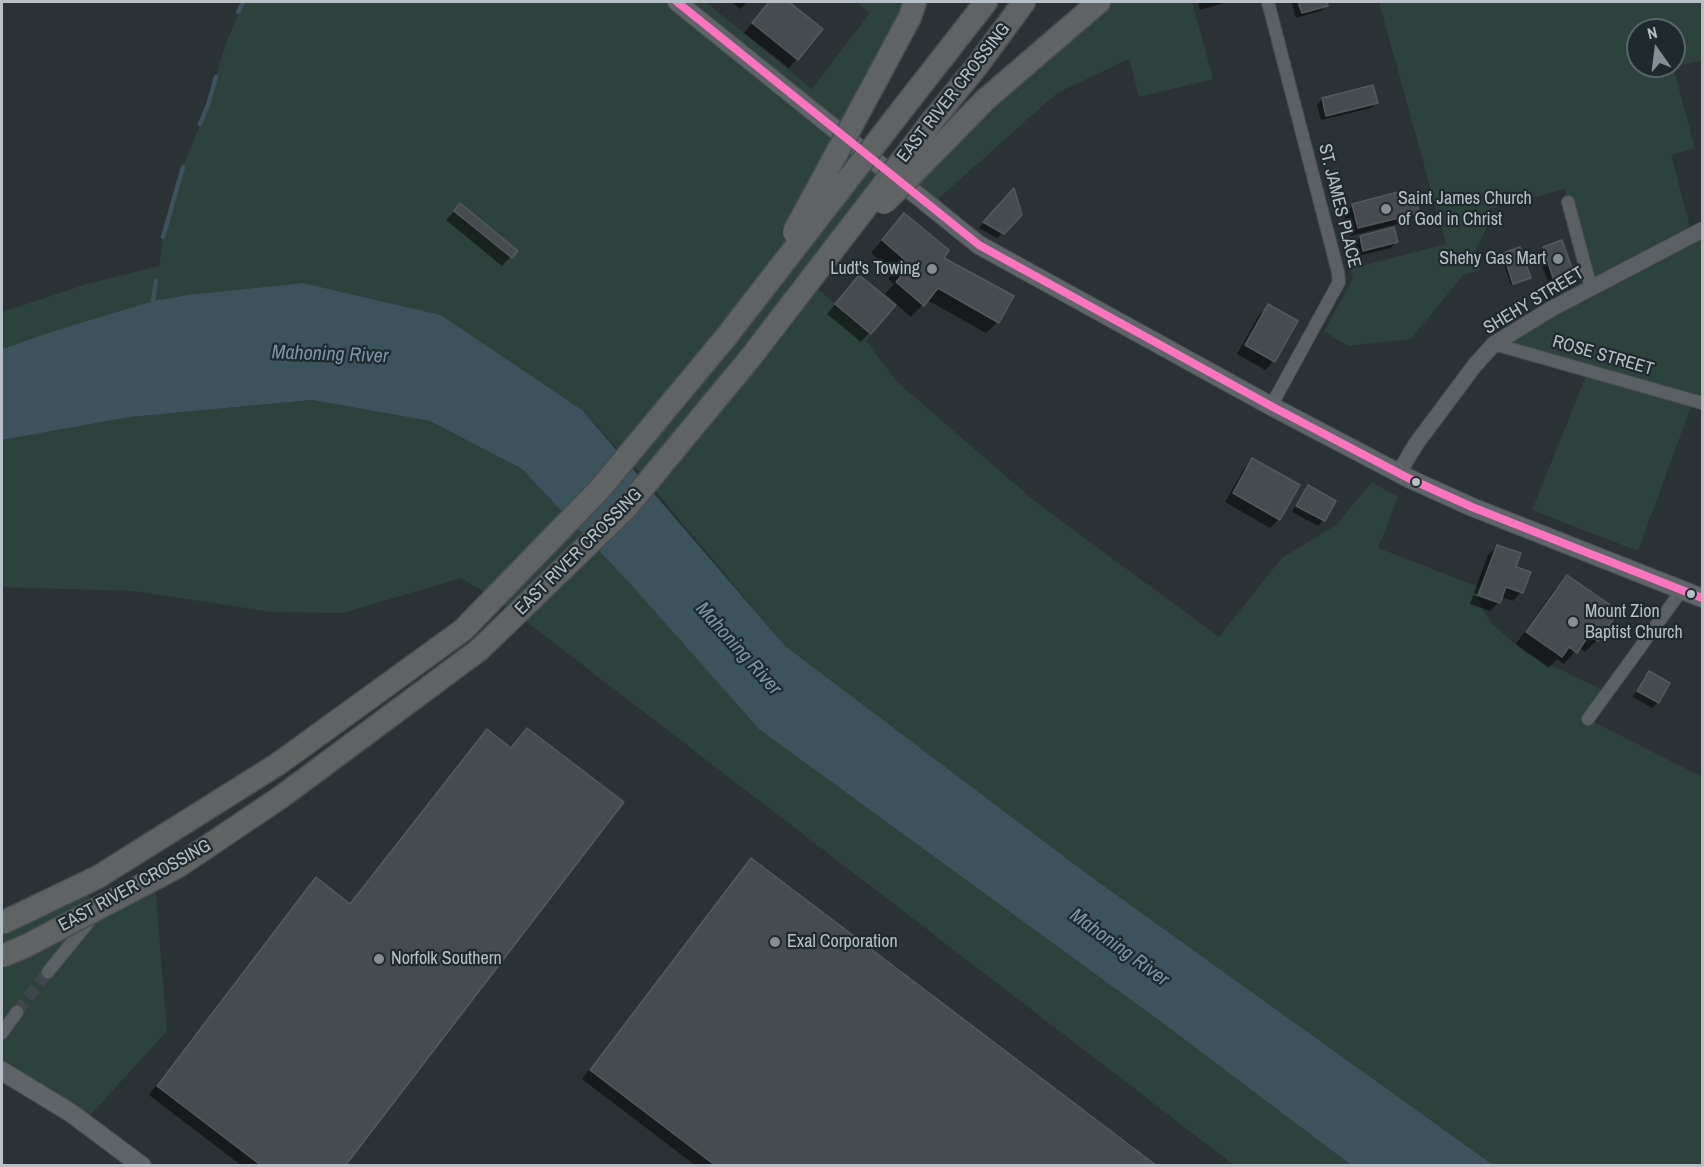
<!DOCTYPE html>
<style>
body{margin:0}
#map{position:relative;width:1704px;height:1167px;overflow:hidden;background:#2a3236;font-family:"Archivo Narrow",sans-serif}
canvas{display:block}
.frame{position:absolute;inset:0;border:3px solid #b6c0c6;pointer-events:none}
.north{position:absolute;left:1626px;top:18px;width:60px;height:60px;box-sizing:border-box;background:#1f2a2f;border:2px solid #5b666b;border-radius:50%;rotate:346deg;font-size:16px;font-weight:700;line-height:24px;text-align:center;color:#b6c0c6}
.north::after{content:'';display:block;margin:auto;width:21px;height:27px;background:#858e94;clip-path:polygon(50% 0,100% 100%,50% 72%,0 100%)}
</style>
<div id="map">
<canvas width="1704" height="1167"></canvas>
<div class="frame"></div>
<div class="north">N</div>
</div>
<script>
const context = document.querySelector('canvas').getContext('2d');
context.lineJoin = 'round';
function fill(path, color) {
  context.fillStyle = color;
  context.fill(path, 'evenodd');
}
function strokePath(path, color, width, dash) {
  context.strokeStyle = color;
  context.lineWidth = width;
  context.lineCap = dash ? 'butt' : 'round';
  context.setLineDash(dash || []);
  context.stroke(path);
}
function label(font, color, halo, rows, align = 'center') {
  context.font = font + ' "Archivo Narrow",sans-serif';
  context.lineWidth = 4.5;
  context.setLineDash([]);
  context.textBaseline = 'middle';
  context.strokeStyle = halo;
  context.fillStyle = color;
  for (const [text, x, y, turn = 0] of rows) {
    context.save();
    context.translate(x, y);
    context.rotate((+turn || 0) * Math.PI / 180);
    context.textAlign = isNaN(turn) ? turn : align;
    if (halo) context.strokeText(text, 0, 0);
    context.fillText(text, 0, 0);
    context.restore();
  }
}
fill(new Path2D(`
 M243,2h465l-1,1 105,86 58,-76 -14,-11h59l-70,135 46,37 208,-172h93l21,77 -74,18 -10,-38 -72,34 -127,113 -25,-24 -96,100 62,52 -5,7 31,41 140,121 182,134 63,-79 54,-33 36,-43 26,15 -20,51 103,40 -3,8 5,15 10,14 34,29 80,38 -19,27 114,58v388h-209l-403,-289 -305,-230 -137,-164 -66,-72 -141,-95 -138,-32 -115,12 -35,6 -96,29 -55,19v-37l85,-28 72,-18 5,-34 19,-65 25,-62 17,-59z
 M1379,2h323v58l-29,7 22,81 -24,7 21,80 10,-5v173l-9,-2 -55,150 -106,-41 56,-139 -94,-27 97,-56 -26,-99 -78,21 3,11 -15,30 5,19 -17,5 -52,64 -63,7 -24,-15 29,-52 -3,-10 96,-25zM1638,30h36v36h-36z
 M312,400l118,21 92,48 114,121 520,428 195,147h-117l-736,-565 -37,-22 -118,35 -71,-1 -138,-21 -132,-4v-147l128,-23z
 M154,871l13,160 -83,91 -82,-51v-148l78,-37 21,23z`), '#2e423d');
fill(new Path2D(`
 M303,283l138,32 141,95 203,236 305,230 403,289h-142l-195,-147 -397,-289 -123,-139 -114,-121 -92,-48 -118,-21 -182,17 -128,23v-91l55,-19 96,-29 34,-6z`), '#3c525d');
fill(new Path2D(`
 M732,2h15l-7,7z
 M769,2h17l35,27 -32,39 -45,-35z
 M1198,2h30l-28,8z
 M1294,2h31l1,4 -5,5 -25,7 -4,-15z
 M1322,99l54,4 -5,5 -50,12 -4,-15z
 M1014,191l6,24 -23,23 -18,-10z
 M460,205l56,46 -14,15 -56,-46z
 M1353,206l51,1 14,5 -9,9 -59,15 -6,-22z
 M904,215l94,107 -12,11 -59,-33 -16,17 -26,-23 9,-10 -6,-5 5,-7 -22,-19z
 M1360,237l36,5 -5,6 -33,8 -3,-13z
 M1561,242l10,29 -5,5 -18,6 -10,-28 5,-6z
 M1519,249l10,28 -18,8 -10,-28 3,-2z
 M851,286l43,20 -33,36 -34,-28z
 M1268,306l6,55 -9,9 -28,-16 22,-39z
 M1252,460l27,59 -9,9 -45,-26 19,-33z
 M1308,487l26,14 -11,19 -5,6 -26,-14 11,-19z
 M1497,546l17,21 7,25 -8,9 -12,-4 -2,5 -9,9 -20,-7 3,-9 23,8v-3l-22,-7 14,-38z
 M1567,577l30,63 -12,12 -6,-5 -15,17 -7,-5 -8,9 -33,-24 39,-55z
 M1649,673l9,29 -6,6 -19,-11 10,-19z
 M527,730l-184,436h-101l-93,-71 159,-207 41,17 129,-165 9,-9 23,18z
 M743,869l412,297h-459l-114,-87z`), '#0007');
strokePath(new Path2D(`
 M238,12l5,-10
 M200,124l8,-19 8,-28
 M163,237l20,-70
 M153,301l3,-20`), '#3c525d', 4.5);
const building = new Path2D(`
 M769,2h20l34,27 -25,31 -46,-37z
 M1298,2h29l1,4 -26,7z
 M1373,85l5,18 -52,13 -4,-18z
 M1014,188l8,27 -18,19 -21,-12z
 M1402,191l3,14 12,-3 2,11 -61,15 -6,-24z
 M460,203l58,48 -6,7 -58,-47z
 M904,213l45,37 -5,8 70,38 -15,27 -61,-35 -14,18 -28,-24 9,-11 -6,-5 5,-7 -22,-19z
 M1394,227l4,15 -35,9 -3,-15z
 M1562,240l11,31 -20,7 -10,-31z
 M1520,247l11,31 -18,6 -10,-31z
 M859,275l37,30 -25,29 -36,-30z
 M1268,304l30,17 -23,41 -30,-17z
 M1252,458l48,27 -20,35 -47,-27z
 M1308,485l28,16 -11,20 -29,-15z
 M1497,545l24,8 -5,14 15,5 -8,21 -17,-6 -6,16 -22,-8z
 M1567,575l52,36 -21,30 -9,-6 -12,18 -8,-6 -7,10 -36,-25z
 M1649,671l21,12 -11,20 -22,-12z
 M527,728l97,74 -279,364h-83l-105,-80 159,-209 34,27 137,-175 24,19z
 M751,858l406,308h-441l-126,-96z`);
fill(building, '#454b4f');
strokePath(building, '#535a5d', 1.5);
strokePath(new Path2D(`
 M17,1012l31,-40`), '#3f474c', 12, [12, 6]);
const minor = new Path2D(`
 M1268,2l70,270 1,10 -68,124
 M1568,202l23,86
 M1494,344l208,59
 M1588,719l94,-129
 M48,972l43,-53
 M2,1033l15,-21`);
const tertiary = new Path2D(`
 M1398,474l18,-30 59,-79 19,-21 57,-35 151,-79`);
const secondary = new Path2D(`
 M677,2l302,243 292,161 139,73 62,28 230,91
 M2,1071l69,42 71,53`);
const motorway = new Path2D(`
 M873,86l37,-69 5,-15
 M904,107l82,-105
 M929,125l48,-59 47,-64
 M944,142l41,-42 114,-98`);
strokePath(minor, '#484e51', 14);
strokePath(tertiary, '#484e51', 17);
strokePath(secondary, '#484e51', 20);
strokePath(motorway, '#474e51', 25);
strokePath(minor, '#5a6064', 12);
strokePath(tertiary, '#5a6064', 15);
strokePath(secondary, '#5f6468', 18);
strokePath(motorway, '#5f6364', 22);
const motorwayBridge = new Path2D(`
 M884,203l60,-61
 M794,232l79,-146
 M2,923l96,-46 180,-113 185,-134 136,-140 127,-153 178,-230
 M2,956l24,-10 151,-79 104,-70 198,-147 148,-143 124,-150 178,-232`);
strokePath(motorwayBridge, '#474e51', 25, []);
strokePath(motorwayBridge, '#5f6364', 22);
strokePath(new Path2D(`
 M677,2l302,243 292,161 139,73 62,28 230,91`), '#fc73be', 8);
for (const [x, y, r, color] of [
 [1386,209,6,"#858e94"],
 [1558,259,6,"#858e94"],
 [932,269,6,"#858e94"],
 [1416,482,5,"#b6c0c6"],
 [1691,594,5,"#b6c0c6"],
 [1573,622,6,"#858e94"],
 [775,942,6,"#858e94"],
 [379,959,6,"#858e94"]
]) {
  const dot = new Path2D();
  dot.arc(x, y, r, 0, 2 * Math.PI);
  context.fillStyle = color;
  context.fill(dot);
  strokePath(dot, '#1f2a2f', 2);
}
label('18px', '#b6c0c6', '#1f2a2f', [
 ["EAST RIVER CROSSING",954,93,-52],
 ["ST. JAMES PLACE",1339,206,76],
 ["SHEHY STREET",1534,301,-31],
 ["ROSE STREET",1603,356,16],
 ["EAST RIVER CROSSING",579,552,-45],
 ["EAST RIVER CROSSING",135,886,-29]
]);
label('18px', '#b6c0c6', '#1f2a2f', [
 ["Saint James Church",1398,199],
 ["of God in Christ",1398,220],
 ["Shehy Gas Mart",1546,259,"right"],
 ["Ludt's Towing",920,269,"right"],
 ["Mount Zion",1585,612],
 ["Baptist Church",1585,633],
 ["Exal Corporation",787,942],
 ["Norfolk Southern",391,959]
], 'left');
label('italic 20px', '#7a96a5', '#1f2a2f', [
 ["Mahoning River",330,355,2],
 ["Mahoning River",738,649,48],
 ["Mahoning River",1119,948,36]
]);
</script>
